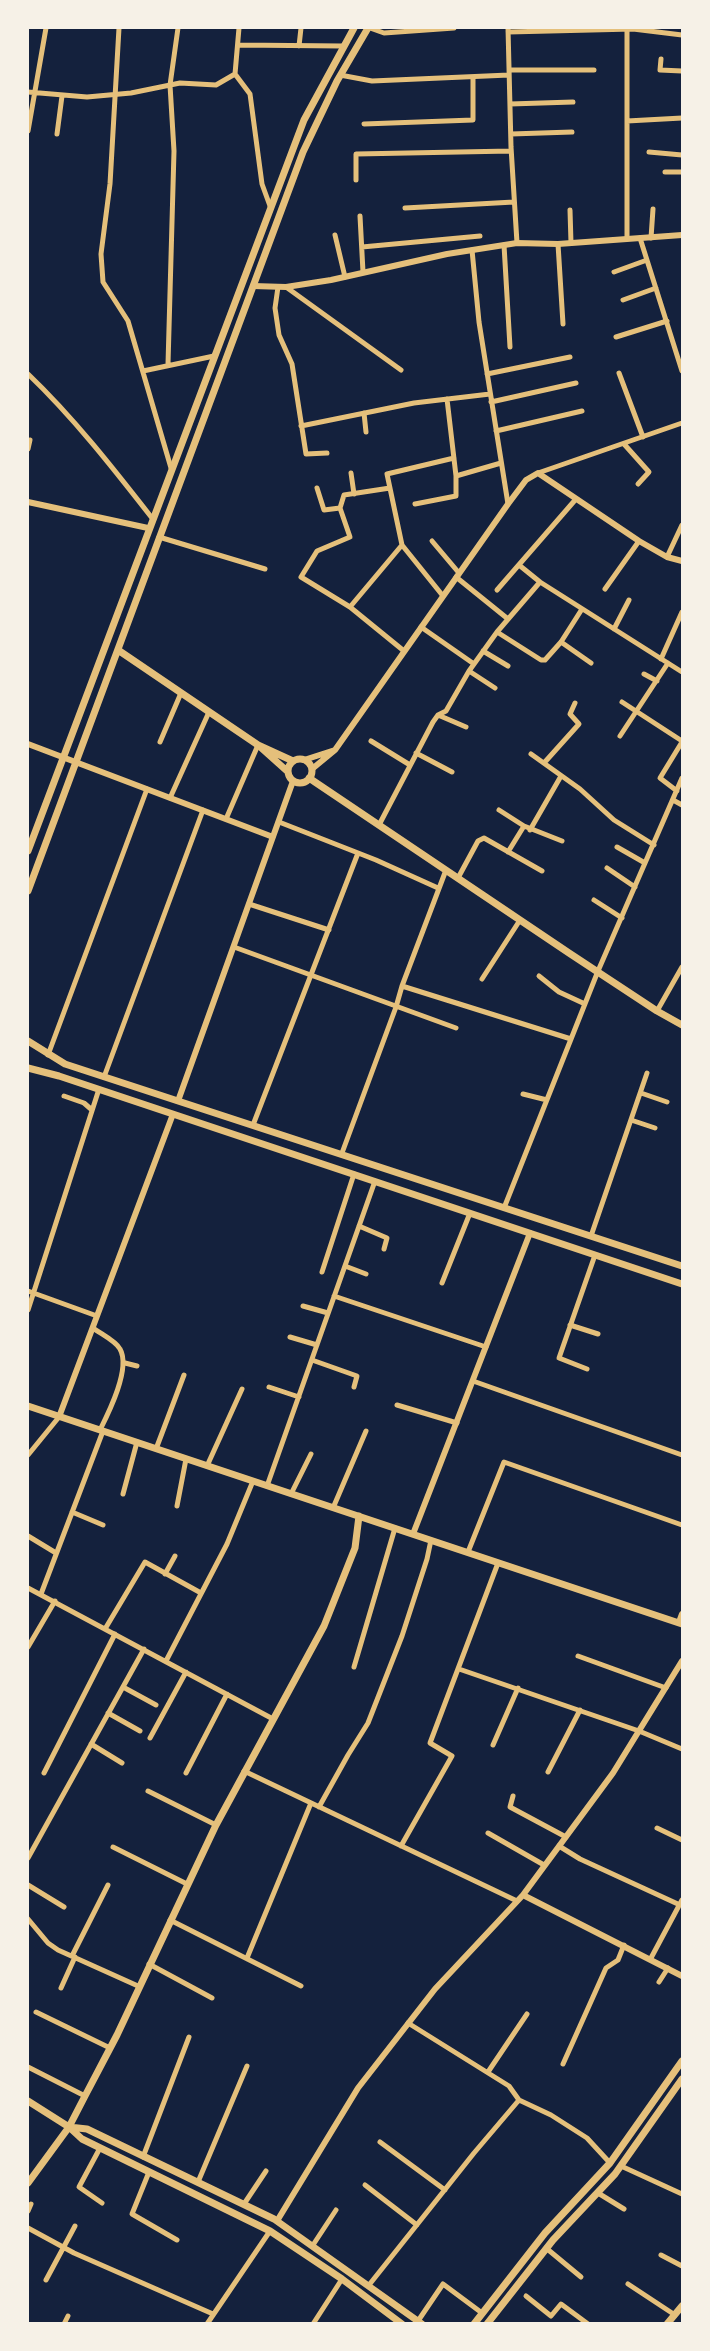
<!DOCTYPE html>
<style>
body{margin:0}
#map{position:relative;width:710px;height:2351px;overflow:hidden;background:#14213d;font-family:"Playfair Display",serif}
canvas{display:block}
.frame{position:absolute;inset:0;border:29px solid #f6f1e7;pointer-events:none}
</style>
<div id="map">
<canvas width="710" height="2351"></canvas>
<div class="frame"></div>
</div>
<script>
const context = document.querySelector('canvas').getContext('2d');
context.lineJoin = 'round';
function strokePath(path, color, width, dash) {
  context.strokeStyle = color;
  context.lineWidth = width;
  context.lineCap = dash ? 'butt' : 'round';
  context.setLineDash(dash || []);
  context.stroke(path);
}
strokePath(new Path2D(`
 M119,28l-9,156 -9,70 2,28 25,39 43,147
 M370,28l14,5 70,-5
 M508,28l3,119 6,96
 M627,28v211
 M508,32l125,-3 49,6
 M238,45l104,1
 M299,46l2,-18
 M661,59l-1,11 22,1
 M509,70h85
 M235,74l15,20 12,90 8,22
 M235,74l4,-46
 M340,75l32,6 137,-6
 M28,92l59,5 44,-4 49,-10 36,2 19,-11
 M510,104l63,-2
 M627,121l55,-3
 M364,124l109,-4v-43
 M28,131l18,-103
 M57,134l5,-38
 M511,134l61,-2
 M649,152l33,3
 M665,172h17
 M356,180v-26l155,-3
 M405,208l109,-6
 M570,210l1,33
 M360,216l3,56
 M335,235l10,42
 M640,238l42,133
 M651,238l2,-29
 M558,244l5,80
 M504,245l6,102
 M362,247l118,-11
 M472,250l7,72 29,182
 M614,272l33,-12
 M278,287l-3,21 4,27 13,29 14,90 21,-1
 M286,287l115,83
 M623,300l33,-12
 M616,337l51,-16
 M168,364l6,-213 -4,-66 8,-57
 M143,371l71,-15
 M619,373l24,64
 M28,374c45,43 85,94 124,144
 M487,374l83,-17
 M447,399l9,77 45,-13
 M491,402l85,-19
 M364,413l2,19
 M301,426l113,-23 76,-9
 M496,431l86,-20
 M624,444l25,28 -11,12
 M28,449l2,-9
 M351,473l3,21
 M538,473l144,-50
 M317,488l7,22 16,-2
 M390,488l-46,7 -4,13 10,29 -33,14 -16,26 49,30 54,44
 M415,504l41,-8v-20
 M159,537l106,32
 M432,541l27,32
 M667,557l15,-32
 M519,565l21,17 142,90
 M456,577l52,42
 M605,589l34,-48
 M497,590l79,-91
 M443,596l-41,-51 -15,-71 67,-16
 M350,607l52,-62
 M421,627l53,37
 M614,629l15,-29
 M497,632l44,28h4l16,-18 21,-33
 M561,642l30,21
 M483,651l25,15
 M661,659l21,-47
 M469,671l26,17
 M644,674l13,7
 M622,702l60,39
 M438,715l28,12
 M620,736l48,-73
 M371,741l39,24
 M160,742l21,-49
 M416,753l36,19
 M531,754l49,35 34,31 40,25
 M544,763l35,-39 -9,-10 5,-11
 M677,791l-17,-13 22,-36
 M170,798l39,-86
 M673,800l9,5
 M499,810l25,16
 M226,819l32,-74
 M279,822l97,38 62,28
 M379,825l54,-103 5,-7 8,-4 23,-40 28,-39 43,-50
 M530,830l31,-54
 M617,847l28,16
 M508,852l16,-26 38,15
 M607,868l28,19
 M446,870l-44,116 169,53
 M458,878l20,-37 6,-3 58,33
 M594,900l28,18
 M249,904l80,26
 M234,947l222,81
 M539,976l20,16 26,12
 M482,979l38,-59
 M657,1011l25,-44
 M48,1055l99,-266
 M104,1077l99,-267
 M641,1093l26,9
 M523,1094l24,6
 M64,1096l20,7 8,7
 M631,1120l24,8
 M253,1125l105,-272
 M342,1153l54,-146 6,-21
 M504,1208l94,-237 84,-193
 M359,1226l28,12 -3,11
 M591,1236l56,-163
 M345,1266l21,8
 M322,1272l32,-98
 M442,1283l28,-70
 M28,1291l69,25
 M334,1296l152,51
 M303,1306l25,7
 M28,1310l71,-221
 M570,1325l28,9
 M93,1328c8,6 23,13 27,21 11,19 -11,63 -20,81
 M290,1337l27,8
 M312,1360l45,16 -3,11
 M125,1363l12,3
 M587,1369l-28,-11 36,-103
 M473,1381l209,74
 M269,1387l30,10
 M397,1405l60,18
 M156,1449l28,-74
 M28,1455l31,-38
 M207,1466l35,-77
 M267,1486l108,-305
 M123,1494l14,-52
 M291,1494l20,-40
 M177,1506l9,-47
 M333,1508l33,-77
 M72,1512l31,13
 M28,1536l28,17
 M468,1552l36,-90 178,63
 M165,1574l10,-18
 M28,1588l245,131
 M41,1594l62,-163
 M105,1629l40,-67 56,31
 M28,1647l27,-46
 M578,1656l88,32
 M166,1661l61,-117 26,-63
 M354,1667l41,-139
 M459,1669l180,62 43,18
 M123,1687l33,18
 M108,1713l32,18
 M150,1738l36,-66
 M91,1744l31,19
 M493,1745l25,-57
 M244,1771l273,130
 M548,1772l32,-62
 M44,1773l71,-139
 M186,1773l41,-79
 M148,1791l68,34
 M513,1796l-3,11 56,30
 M319,1807l29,-52 20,-32 34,-87 25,-77 4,-19
 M657,1828l25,12
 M488,1833l56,32
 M401,1846l51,-90 -22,-13 68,-180
 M559,1846l21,13 100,46
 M113,1847l74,37
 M28,1858l116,-209
 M28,1885l36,22
 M28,1919l20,24 10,7 80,36
 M170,1920l131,66
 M72,1956l36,-71
 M247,1958l64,-155
 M651,1958l31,-58
 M149,1964l63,34
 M659,1982l9,-14
 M61,1988l14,-31
 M36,2012l74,36
 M408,2023l101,63 10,14 32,15 36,23 23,25
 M563,2064l43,-96 12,-8 6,-15
 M28,2067l57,29
 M488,2072l39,-58
 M380,2142l65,48
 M100,2148l-21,39 23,16
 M143,2157l46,-120
 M621,2166l61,28
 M149,2172l-17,42 45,26
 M198,2182l49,-116
 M365,2185l52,40
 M598,2193l26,16
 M244,2204l22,-33
 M28,2211l3,-7
 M28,2228l46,25 139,61
 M313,2245l23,-35
 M546,2248l35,29
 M661,2255l21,11
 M46,2280l29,-54
 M628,2284l47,31
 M369,2285l105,-132 45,-53
 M526,2296l25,20 10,-12 27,20
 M418,2321l25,-37 39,29
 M64,2324l4,-8
 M207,2324l63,-93
 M313,2324l29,-45`), '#e5c07b', 5);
strokePath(new Path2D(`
 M253,286l33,1 45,-7 116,-26 70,-11 41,1 124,-9
 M28,502l120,26
 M28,744l245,93
 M335,750l173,-246 18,-24 12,-7 101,68 28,16 15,4
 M304,760l31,-10 -23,19
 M178,1101l115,-320
 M59,1417l114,-303
 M413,1534l117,-301
 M679,1622l3,-8
 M523,1895l159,81
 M277,2221l81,-133 77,-99 88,-94 90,-122 69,-112`), '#e5c07b', 6);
strokePath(new Path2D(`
 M118,650l140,95
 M288 771a12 12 0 1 1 24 0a12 12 0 1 1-24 0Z
 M287,771l-29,-26 35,16
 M309,778l260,175 88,58 25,14
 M28,851l276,-731 50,-92
 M28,891l275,-739 34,-71 31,-53
 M28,1041l37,23 617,202
 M28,1068l31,8 623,208
 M28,1406l654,218
 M28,2101l41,26 13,12 188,92 72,48 60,45
 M69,2127l18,2 187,90 148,105
 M28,2183l41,-56 16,-31 32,-61 99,-210 108,-199 31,-78 4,-32
 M474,2324l71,-91 65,-70 72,-102
 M487,2324l66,-84 62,-66 67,-95
 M667,2324l15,-18`), '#e5c07b', 7);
</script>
